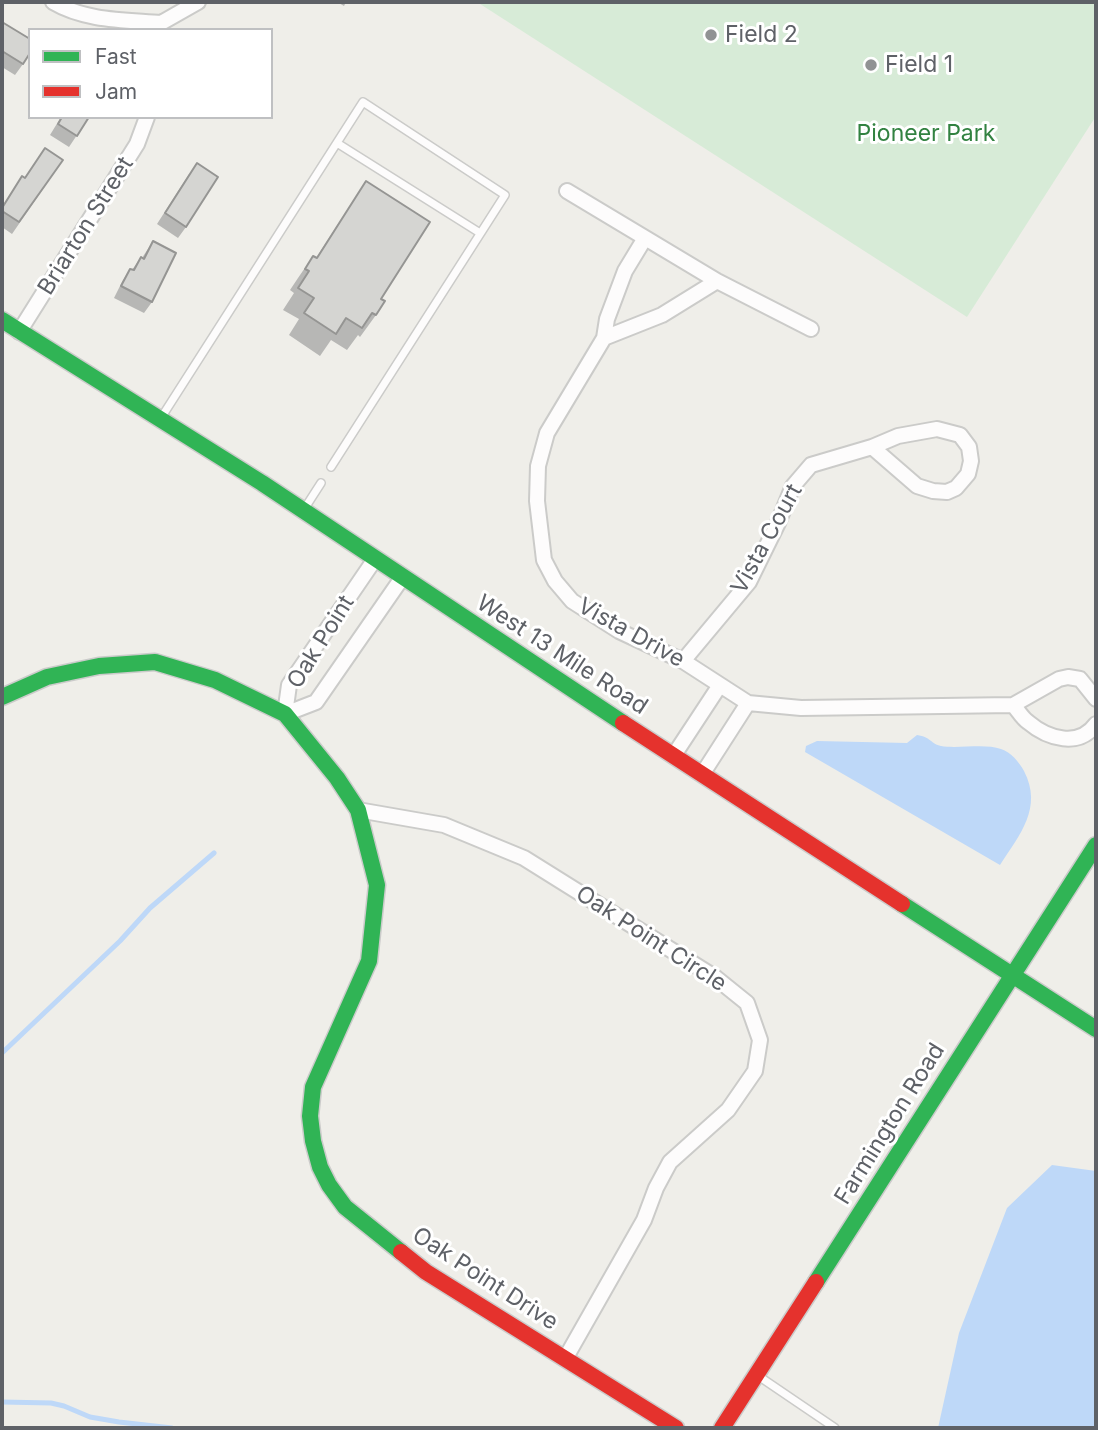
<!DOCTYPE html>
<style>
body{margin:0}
#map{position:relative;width:1098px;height:1430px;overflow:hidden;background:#efeee9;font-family:Inter,sans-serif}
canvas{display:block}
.frame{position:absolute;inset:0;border:4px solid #5e6167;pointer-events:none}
.legend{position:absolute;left:28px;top:28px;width:245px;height:91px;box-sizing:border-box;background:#fff;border:2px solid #bfc0c2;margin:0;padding:9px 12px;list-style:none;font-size:21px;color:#5e6167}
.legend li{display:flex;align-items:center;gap:14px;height:35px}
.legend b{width:35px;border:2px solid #bfc0c2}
</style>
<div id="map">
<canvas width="1098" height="1430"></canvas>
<div class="frame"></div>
<ul class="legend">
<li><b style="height:9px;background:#30b455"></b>Fast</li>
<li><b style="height:9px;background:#e5322d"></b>Jam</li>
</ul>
</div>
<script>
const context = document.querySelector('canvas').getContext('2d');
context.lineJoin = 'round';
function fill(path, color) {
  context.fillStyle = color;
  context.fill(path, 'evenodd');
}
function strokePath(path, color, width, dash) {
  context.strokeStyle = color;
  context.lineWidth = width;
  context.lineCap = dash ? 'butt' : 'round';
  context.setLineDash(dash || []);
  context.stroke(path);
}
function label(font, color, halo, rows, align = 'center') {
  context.font = font + ' Inter,sans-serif';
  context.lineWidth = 6;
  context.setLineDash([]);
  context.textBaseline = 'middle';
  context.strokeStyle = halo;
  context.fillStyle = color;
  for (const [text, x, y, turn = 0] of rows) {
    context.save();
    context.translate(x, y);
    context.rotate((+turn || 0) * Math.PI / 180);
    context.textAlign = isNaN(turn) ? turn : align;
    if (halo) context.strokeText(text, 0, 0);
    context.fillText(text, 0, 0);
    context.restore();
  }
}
fill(new Path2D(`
 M477,2h619v114l-129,201z`), '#d7ebd7');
fill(new Path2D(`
 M917,735c14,2 14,9 24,11 17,3 44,-3 60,3 10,3 18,13 23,22 19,37 -4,63 -24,94l-195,-113 1,-6 11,-5 90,2z
 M1052,1165l44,6v257h-158l21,-95 48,-125z`), '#bed8f8');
strokePath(new Path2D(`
 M2,1053l118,-112 30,-33 64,-55
 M2,1402l49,1 13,3 26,11 29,5 53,6`), '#bed8f8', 5);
const lane = new Path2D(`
 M337,143l143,90
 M161,418l202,-316 142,93 -174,272
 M303,511l18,-28
 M757,1375l78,53`);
const street = new Path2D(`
 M53,2c32,19 72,18 108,21
 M161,23l37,-21
 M567,191l150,90 94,48
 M645,238l-20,33 -18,48 -3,19 -57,95 -9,33 -1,35 7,59 11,21 17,20 47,30 64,30 65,42 53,5 212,-3 46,-26 9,-2 12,2 16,20
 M19,332l118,-188 10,-27
 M604,338l58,-23 55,-34
 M375,559l-86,126 -4,29 31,-12 86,-124
 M683,661l66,-79 29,-59 15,-37 18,-21 61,-18 26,-11 39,-7 23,6 9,12 2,14 -3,13 -12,14 -9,4 -14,-1 -16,-5 -45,-39
 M1013,705c5,5 9,13 15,17 20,17 51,26 68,2
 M674,755l46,-70
 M703,773l45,-70
 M358,810l86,15 80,33 192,120 31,25 13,37 -5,31 -27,39 -58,52 -14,26 -12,32 -79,139`);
const fast = new Path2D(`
 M2,320l260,163 361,240
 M2,697l45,-20 52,-11 56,-4 60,18 70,34 52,64 21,32 19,75 -8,76 -56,126 -3,29 3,25 7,26 9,18 16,22 56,45
 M902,904l194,125
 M816,1282l280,-437`);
const jam = new Path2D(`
 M623,723l279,181
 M401,1252l25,20 250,156
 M722,1428l94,-146`);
strokePath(lane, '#cbcbc9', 10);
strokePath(street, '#cbcbc9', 18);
strokePath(fast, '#cbcbca', 19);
strokePath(jam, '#cbcbca', 19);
strokePath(lane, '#fdfcfc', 7);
strokePath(street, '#fdfcfc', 14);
strokePath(fast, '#30b455', 16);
strokePath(jam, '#e5322d', 16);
fill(new Path2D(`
 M337,2h9l-2,4z
 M2,22l21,42 -8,11 -13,-8z
 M61,117h28l-20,30 -19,-12z
 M45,148l18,12 -51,74 -10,-7v-20l20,-31 3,2z
 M189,174l-3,53 -8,11 -21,-14z
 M366,181l15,118 -5,16 -16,22 -2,-2 -11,15 -16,-10 -11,16 -31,-21 10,-16 -16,-9 11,-17 -4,-3 8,-12 15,-22 3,2z
 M153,241l-1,61 -8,11 -30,-15 9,-18 7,-11 2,1 9,-13 1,1z`), '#b7b7b5');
const building = new Path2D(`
 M2,22l28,17v14l-7,11 -21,-13z
 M62,117h27l-12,19 -19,-12z
 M45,148l18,12 -44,62 -17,-11v-3l20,-32 3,2z
 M197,163l21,14 -32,50 -21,-14z
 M366,181l64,41 -49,77 4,2 -9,14 -4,-2 -10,15 -16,-10 -10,16 -32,-21 10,-15 -16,-10 11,-17 -4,-2 8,-13 4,2z
 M153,241l23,12 -24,49 -31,-16 9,-17 4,1 7,-13 3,2z`);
fill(building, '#d5d5d2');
strokePath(building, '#959593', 2);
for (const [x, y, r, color] of [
 [711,35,7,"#919294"],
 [871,65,7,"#919294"]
]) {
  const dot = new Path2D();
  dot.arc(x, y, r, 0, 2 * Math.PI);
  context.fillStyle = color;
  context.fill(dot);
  strokePath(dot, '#fff', 2.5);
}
label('23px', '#5e6167', '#fff', [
 ["Field 2",725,35],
 ["Field 1",885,65]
], 'left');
label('23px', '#328241', '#fff', [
 ["Pioneer Park",926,134]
]);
label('23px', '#5e6167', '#fff', [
 ["Briarton Street",86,226,-58],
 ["Vista Court",767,539,-61],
 ["Vista Drive",631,633,29],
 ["Oak Point",321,642,-58],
 ["West 13 Mile Road",562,655,33],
 ["Oak Point Circle",651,939,33],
 ["Farmington Road",890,1124,-58],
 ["Oak Point Drive",485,1279,33]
]);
</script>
